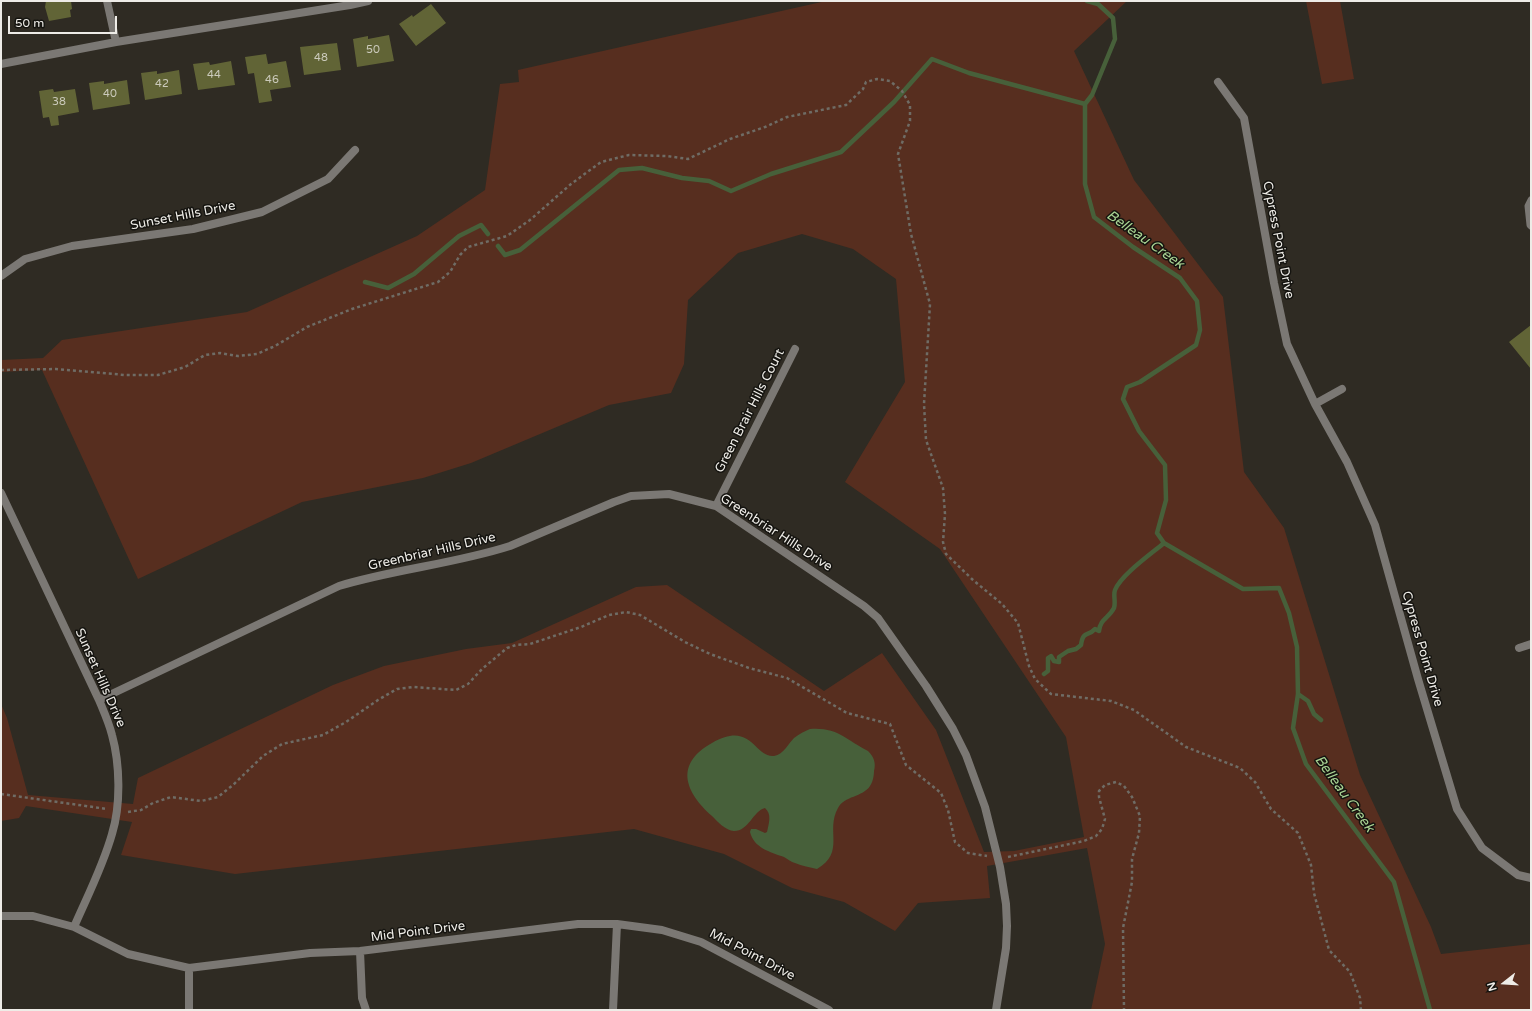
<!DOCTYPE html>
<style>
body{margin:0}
#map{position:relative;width:1532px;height:1011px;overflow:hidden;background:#2f2b23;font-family:"Varela Round",sans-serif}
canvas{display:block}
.frame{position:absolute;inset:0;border:2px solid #eeece7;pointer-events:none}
.north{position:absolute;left:1484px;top:963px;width:40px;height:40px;-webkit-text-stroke:3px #151410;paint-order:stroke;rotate:253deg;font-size:11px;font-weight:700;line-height:16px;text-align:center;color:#eeece7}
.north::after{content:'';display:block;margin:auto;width:14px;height:18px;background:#eeece7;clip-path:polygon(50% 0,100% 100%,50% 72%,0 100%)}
.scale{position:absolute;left:8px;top:16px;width:109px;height:18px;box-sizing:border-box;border:2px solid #eeece7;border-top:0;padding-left:5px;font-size:12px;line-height:14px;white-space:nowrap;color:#eeece7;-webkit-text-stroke:3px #151410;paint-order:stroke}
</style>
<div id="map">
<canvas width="1532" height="1011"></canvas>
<div class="frame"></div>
<div class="north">N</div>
<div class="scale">50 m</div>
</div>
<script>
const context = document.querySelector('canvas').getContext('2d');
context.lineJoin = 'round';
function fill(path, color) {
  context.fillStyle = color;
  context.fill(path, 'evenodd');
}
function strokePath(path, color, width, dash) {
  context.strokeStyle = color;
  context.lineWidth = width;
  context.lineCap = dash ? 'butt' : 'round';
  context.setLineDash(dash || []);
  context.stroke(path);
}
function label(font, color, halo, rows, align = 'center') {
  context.font = font + ' "Varela Round",sans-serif';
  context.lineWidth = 3;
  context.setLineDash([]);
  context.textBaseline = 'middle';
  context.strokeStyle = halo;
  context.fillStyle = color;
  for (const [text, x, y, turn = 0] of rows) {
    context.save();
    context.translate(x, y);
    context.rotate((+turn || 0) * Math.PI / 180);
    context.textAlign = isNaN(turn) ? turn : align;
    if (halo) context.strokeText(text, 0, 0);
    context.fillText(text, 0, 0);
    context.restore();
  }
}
fill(new Path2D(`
 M826,1h301l-53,50 60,129 89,117 21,175 40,56 76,247 71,152 10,27 90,-10v66h-440l14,-66 -18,-96 -100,18 3,32 -72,5 -23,28 -51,-29 -52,-14 -68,-34 -90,-25 -399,45 -114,-19 11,-33 -106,-16 -7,12 -18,3v-117l6,14 21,77 105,9 5,-26 195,-93 51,-19 82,-17 46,-6 124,-56 31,-2 157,106 58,-38 54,77 48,122 30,-1 70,-14 -18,-100 -126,-188 -95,-67 60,-100 -9,-103 -43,-30 -51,-15 -64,19 -50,47 -4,64 -13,29 -62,12 -138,58 -48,15 -121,24 -164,77 -96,-209 -41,2v-12l42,-2 19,-18 185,-28 170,-76 68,-46 15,-106 19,-2 -1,-12z
 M1306,1h34l14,78 -32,5z`), '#572e1f');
fill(new Path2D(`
 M810,729c28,-2 36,11 58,22 6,6 8,12 6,20 0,4 -1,11 -4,15 -7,11 -26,10 -32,22 -13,23 8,44 -21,61 -7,-2 -15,-3 -22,-6 -4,-1 -7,-4 -11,-6 -14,-5 -30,-9 -34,-25l1,-3h5l9,4 2,-1c2,-9 5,-18 -2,-24 -12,3 -16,23 -31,23 -8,0 -17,-10 -22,-15 -27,-24 -38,-52 0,-73 40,-23 42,15 62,13 10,-2 14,-12 20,-18 5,-4 11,-7 16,-9z`), '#47603a');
strokePath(new Path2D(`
 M1087,1l11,3 15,14 2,21 -23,56 -7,9v80l9,33 39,30 47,31 17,23 3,29 -4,15 -56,37 -13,5 -4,12 16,32 26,34 1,35 -9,33 7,10 79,46 36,-1 10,25 8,34 1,47 -5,34 13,36 88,118 36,128
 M498,246l7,9 15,-5 99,-80 23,-2 40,10 27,3 22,10 40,-17 70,-22 53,-50 38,-43 37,14 116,31
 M365,282l23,6 26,-14 45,-38 22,-11 7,9
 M1044,674l4,-3v-13l3,-2 3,5 5,1v-5l9,-6 8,-2 5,-4c2,-15 7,-8 14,-16l4,2c1,-12 10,-13 15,-23 2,-6 -1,-13 1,-18 6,-15 36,-36 49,-47
 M1298,694l10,7 6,13 7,6`), '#47603a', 4.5);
fill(new Path2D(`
 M46,1h25l1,8 -2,1 1,7 -22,4 -4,-14z
 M431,4l15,19 -30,23 -17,-22 13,-9 1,2z
 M389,35l5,26 -37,6 -4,-28 15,-3v3z
 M337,43l4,27 -37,5 -4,-28z
 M266,54l2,10 18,-3 5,26 -21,3 2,11 -13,2 -5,-30 -6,1 -3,-17z
 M231,61l4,24 -37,5 -5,-26 16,-2 1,3z
 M179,70l3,24 -37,6 -4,-27 16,-2v3z
 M127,80l3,24 -37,6 -4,-27 15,-2v3z
 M53,89l1,3 21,-3 4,23 -21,4 1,9 -8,1 -2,-9 -6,1 -4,-27z
 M1531,325v44l-22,-27z`), '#616436');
strokePath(new Path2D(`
 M1,370l55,-1 69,6h33l27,-8 20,-12 15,-2 18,3 19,-2 18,-8 32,-19 45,-18 86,-27 12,-10 10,-17 8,-8 39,-11 23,-16 41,-36 30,-22 28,-7 38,1 21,3 42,-20 35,-12 22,-10 59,-12 17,-16 3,-7 11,-3 13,2 12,10 8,14v16l-12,33 13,80 19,70 -6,100 2,36 17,48 2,26 -2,28 3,12 27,26 29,24 16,19 11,43 6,13 16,15 60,7 23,9 52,37 54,21 15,14 16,27 27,24 13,32 3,28 15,57 21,22 10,26 1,12
 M1,794l106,15
 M128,812l13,-2 12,-7 18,-6 30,4 17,-4 15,-12 30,-29 19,-12 41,-9 23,-13 32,-22 19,-11 16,-2 43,3 12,-6 14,-15 25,-21 9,-3 14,-1 51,-17 28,-12 17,-3 14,3 45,27 25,12 39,14 38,10 60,35 43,11 16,41 35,28 7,17 7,32 13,11 19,3
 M1008,857l76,-16 12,-5 6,-7 3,-10 -6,-22v-6l6,-6 11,-3 8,4 8,11 8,19 -1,17 -7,26v23l-9,46 1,82`), '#6f6c65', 2.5, [3, 3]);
strokePath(new Path2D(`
 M1531,200l-3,6 2,19 1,1`), '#7b7874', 7);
strokePath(new Path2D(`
 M107,1l9,41
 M1,64l115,-22 234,-37 18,-4
 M1218,82l26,36 30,165 13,61 28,60 32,58 28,63 43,154 39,130 25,39 36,27 13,3
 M1,276l24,-17 47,-13 121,-17 69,-17 66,-33 27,-29
 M1315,404l27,-15
 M1,493l98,207c5,12 10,23 13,35 8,29 9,70 0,99 -9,32 -25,63 -38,93
 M716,506l79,-157
 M1519,648l12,-4
 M99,700l240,-114c56,-17 115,-22 171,-40l104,-44 17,-6 38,-2 47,12 148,100 14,12 48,68 27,43 13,26 19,52 15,60 6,37 1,22 -1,22 -10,62
 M1,916h32l41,11 54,27 61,14 121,-15 50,-2 218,-27h39l45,6 39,12 128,68
 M360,951l2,47 4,12
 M189,968v42
 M613,1010l4,-86`), '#7b7874', 8);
label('11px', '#cbcabb', null, [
 ["50",373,50],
 ["48",321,58],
 ["44",214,75],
 ["46",272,80],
 ["42",162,84],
 ["40",110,94],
 ["38",59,102]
]);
label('13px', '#eeece7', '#151410', [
 ["Sunset Hills Drive",183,216,-11],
 ["Cypress Point Drive",1278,240,79],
 ["Green Brair Hills Court",750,411,-63],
 ["Greenbriar Hills Drive",776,533,33],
 ["Greenbriar Hills Drive",432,552,-13],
 ["Cypress Point Drive",1422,649,74],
 ["Sunset Hills Drive",100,678,66],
 ["Mid Point Drive",418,932,-7],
 ["Mid Point Drive",752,955,28]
]);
label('italic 14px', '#a9d393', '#151410', [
 ["Belleau Creek",1145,240,35],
 ["Belleau Creek",1344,794,54]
]);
</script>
